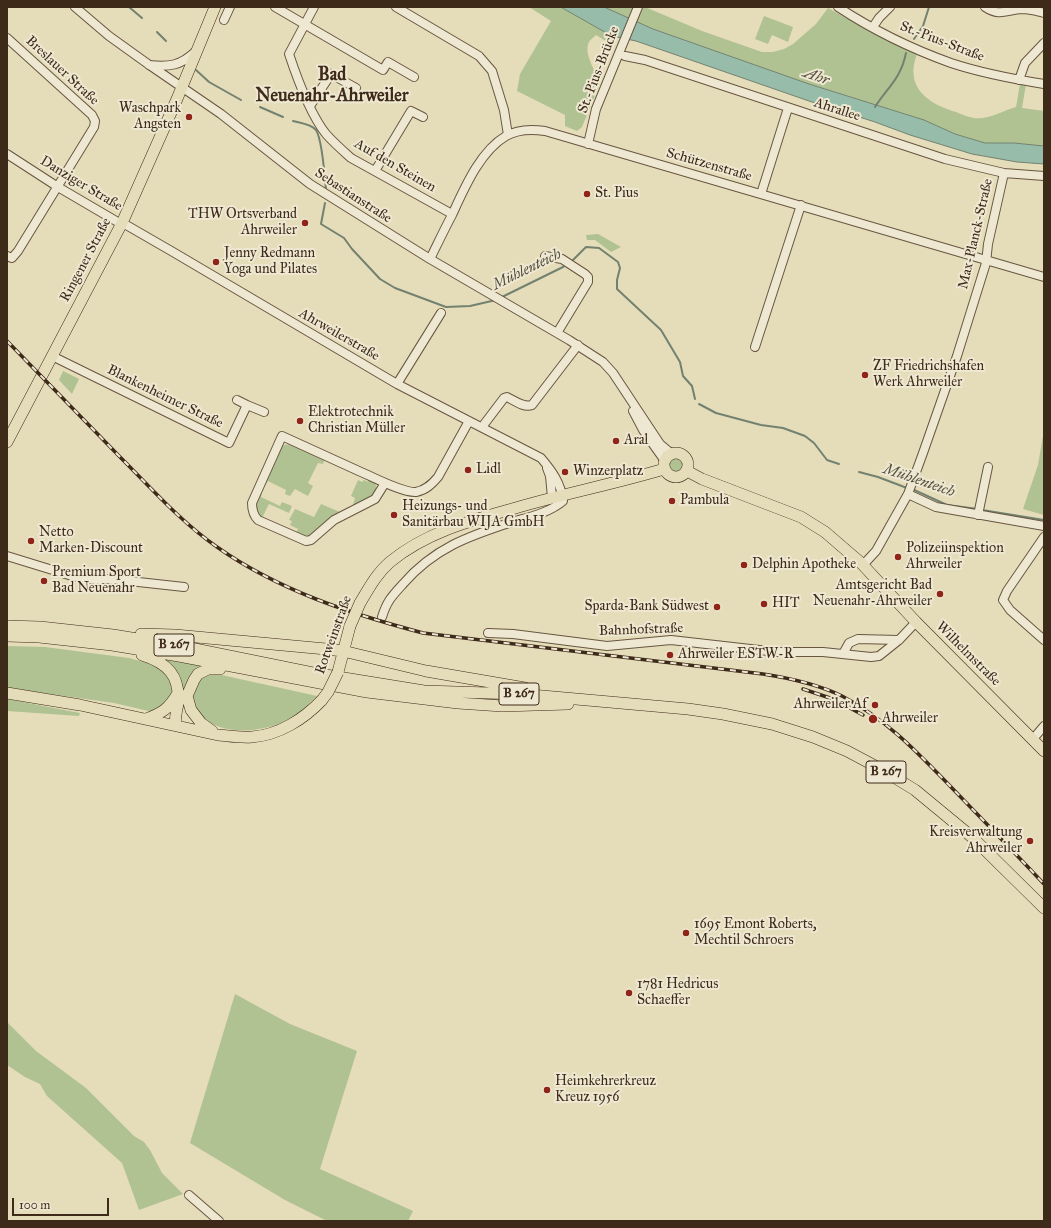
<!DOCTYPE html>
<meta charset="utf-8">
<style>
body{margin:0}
#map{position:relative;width:1051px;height:1228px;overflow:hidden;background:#e5dcb9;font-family:"IM FELL Great Primer",serif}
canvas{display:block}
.frame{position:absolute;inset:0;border:8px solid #3e2a19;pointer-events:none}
.scale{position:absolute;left:12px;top:1198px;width:97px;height:18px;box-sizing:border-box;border:2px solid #3e2a19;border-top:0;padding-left:5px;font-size:12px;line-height:14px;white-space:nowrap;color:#3e2a19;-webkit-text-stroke:3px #eee8d2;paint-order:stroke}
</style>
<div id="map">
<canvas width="1051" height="1228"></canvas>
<div class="frame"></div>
<div class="scale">100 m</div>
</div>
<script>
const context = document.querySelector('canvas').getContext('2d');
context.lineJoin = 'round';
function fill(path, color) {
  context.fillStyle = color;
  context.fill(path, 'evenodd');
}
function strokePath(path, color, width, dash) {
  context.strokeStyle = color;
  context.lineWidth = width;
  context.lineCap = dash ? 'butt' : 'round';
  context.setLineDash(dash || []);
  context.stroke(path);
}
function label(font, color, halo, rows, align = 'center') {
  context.font = font + ' "IM FELL Great Primer",serif';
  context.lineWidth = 4;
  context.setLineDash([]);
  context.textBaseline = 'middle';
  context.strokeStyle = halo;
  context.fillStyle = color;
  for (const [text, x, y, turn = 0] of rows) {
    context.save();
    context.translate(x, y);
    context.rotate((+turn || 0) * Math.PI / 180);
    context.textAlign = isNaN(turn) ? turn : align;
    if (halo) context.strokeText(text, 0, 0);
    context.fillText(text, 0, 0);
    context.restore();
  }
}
fill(new Path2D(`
 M529,7h32l51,29v9l-16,-10c-2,2 -6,5 -7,7 -6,12 7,29 11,41l-18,44 -5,4 -12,-5v-11l-48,-24 3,-17 31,-53z
 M604,7h41l57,24 60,21h11l11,-3 9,-5 23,-20 12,-16 47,26 42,20c-13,33 11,50 39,58 5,2 12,5 18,6 14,2 28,-7 42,-11l4,-23h6l-4,24 22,3v35l-30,-3h-29l-30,-9 -31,-14 -115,-36 -156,-55z
 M764,16l29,11 -5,15 -16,-7 -4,9 -13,-5z
 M598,234l23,13 -10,5 -16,-12h-8l-1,-5z
 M63,371l16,8 -7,15 -13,-14z
 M1044,430v85l-21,-6 15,-44z
 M291,444l34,15 -2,5 -5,-1 -10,20 5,3 -5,10 -13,-7 -5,7 -5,-2 1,-4 -18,-9 -3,4 -1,-1 16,-37 4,-2z
 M667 466a10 10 0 1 1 20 0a10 10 0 1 1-20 0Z
 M370,479c3,2 5,3 6,7 3,13 -15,16 -23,19l2,-7 -4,-2 7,-16 4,2 2,-2 4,2z
 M261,492l1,1 -1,4 19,9 2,-4 10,4 -3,7 -20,-9 -7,14c-10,-8 -5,-16 -1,-26z
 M321,504l19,8 -28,24 -7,1 -9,-4 2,-4 -8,-4 2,-4 -3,-1 6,-11 19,8z
 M7,646l38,1 84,11 29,8 10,10 5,10 -1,9 -4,7 -15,10 -39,-9 -107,-15z
 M160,657l47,9 -23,26z
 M217,674l100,22c-7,6 -13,14 -20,19 -28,17 -72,24 -98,0 -3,-2 -6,-9 -7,-13 -1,-5 2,-18 5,-21 6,-6 12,-6 20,-7z
 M7,699l73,14 -1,3 -72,-5z
 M235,994l55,30 67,27 -37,118 93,42 -5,10h-81l-42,-21 -95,-57z
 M7,1022l29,29 50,37 48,48 10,6 6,8 12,23 21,21 -44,16 -17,-47 -75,-67 -7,-12 -15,-7 -18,-12z`), '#b0c292');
const water = new Path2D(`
 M561,7h43l49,22 156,55 115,36 31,14 30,9h29l30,3v18l-27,-2 -45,-8 -62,-19 -35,-13 -66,-21 -173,-60 -24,-5z`);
fill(water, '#97bcaa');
strokePath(water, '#738270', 1);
strokePath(new Path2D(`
 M129,7l13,11
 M157,32l9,9
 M914,39l9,-13 6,-19
 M196,70l13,12 32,18
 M260,107l23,10
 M875,107c13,-20 26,-29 31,-54
 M293,121c7,2 18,3 23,9 6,9 9,48 10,60
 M325,203l-4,21 23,14 8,11 28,30 15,9 51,19 24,-1 26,-6
 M571,262l15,-15 13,1 19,14 2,6 -3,12v9l44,41 19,32 3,14 9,10 3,13
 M502,297l61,-30 4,-3
 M699,404l17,9 45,12 22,3 22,8 9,7 13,17 12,4
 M859,472l19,5 29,11
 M912,489l35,16 31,4
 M982,510l62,10`), '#738270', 2);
const minor = new Path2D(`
 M75,7l34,29 39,28 73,50 89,70 120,75 139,81 34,22 10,11 39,59 8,12 12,10
 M275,7l108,63 5,-8 26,15
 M314,7l-25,47c8,24 21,60 37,80 8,9 16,16 25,24l101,56
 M396,7l83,49 13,15 12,39 4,25
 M838,7c35,23 74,42 113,56 30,10 62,16 93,21
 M985,7c15,10 21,3 37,2 8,0 14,2 22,4
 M224,20l6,-13
 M873,27l6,-9 11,-11
 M7,38l85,77 3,6 -1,6 -76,124 -6,7 -5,-2
 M625,56l20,4 300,99 59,14 40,3
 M149,65c20,2 31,1 46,-13
 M1019,80l6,-17 19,-20
 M310,106l21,-32 25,14
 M588,144l8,-35 42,-102
 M7,154l51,33 58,34 12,5 45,26 224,132 144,74c11,13 20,25 22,43 -14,12 -34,16 -51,21 -43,14 -78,26 -109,62 -11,12 -16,17 -21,33
 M375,171l36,-60 12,6
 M761,194l27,-86
 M545,256l17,3 23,15 3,3v5l-31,51
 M430,259c7,-14 14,-29 22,-44 12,-26 28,-64 54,-79 12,-7 26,-7 39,-5l499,146
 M755,347l46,-142
 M52,356l177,87 18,-38 17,7
 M397,384l44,-71
 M237,400l10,5
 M633,411l10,19 22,31
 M482,427l22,-29 3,-1c8,4 17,11 25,8l46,-60
 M547,468l3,8 2,21
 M385,483l-10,16 -41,21 -23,20 -5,1 -48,-21c-5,-5 -6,-10 -6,-17l30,-67c26,12 53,24 79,36 12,5 42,21 55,20 10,-2 16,-8 22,-15l31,-56
 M908,494l28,13 108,19
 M978,515l10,-48
 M1044,537l-37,54 -4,9 7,10 34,30
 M7,556l65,20 20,3h19l73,8
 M863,565l13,-14 32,-57 15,-41 34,-97 29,-93 2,-19 16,-71
 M488,633l25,1 94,12 64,-6 106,12h46l48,5 8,-1 20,-16 17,-18
 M843,654l6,-11 9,-4 41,1
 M1033,739l11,-13
 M189,1195l30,26`);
const major = new Path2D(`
 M7,442l115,-219 55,-124 38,-92
 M664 465a12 12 0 1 1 24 0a12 12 0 1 1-24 0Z
 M687,471l15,8 99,38 24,15 36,31 55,59 128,129
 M360,603c9,-15 17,-30 30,-41 35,-29 79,-41 122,-53 50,-15 102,-25 152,-40
 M7,626l33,1 73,8 67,11 133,27 111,18 96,3 168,15 35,5 49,10 41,13 34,14 32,17 36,22 57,47 72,71
 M141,634l34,1 151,14 17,2 83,20 99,17
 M7,636l32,1 73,8 67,11 188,36 91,11 44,3 66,-2
 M142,655c26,8 38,21 36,48 -1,9 -4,14 -2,22
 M338,672l12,-46
 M7,693l73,12 138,30c11,1 23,3 34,2 27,-2 52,-18 70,-37
 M146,719c16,-6 23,-10 32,-26
 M212,731l-11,-8 -10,-13 -4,-14 7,-16 4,-6 10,-5h12`);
strokePath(minor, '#685641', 10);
strokePath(major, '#3e2a19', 12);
strokePath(minor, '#eee8d2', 8);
strokePath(major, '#e5dcb9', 11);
const rail = new Path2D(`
 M7,341c38,39 76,78 114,117 31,31 60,64 96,89 61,43 134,67 206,86l340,41c26,4 54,10 79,22 44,23 75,56 109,91 31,32 62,64 93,97
 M803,689l30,10 30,16`);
strokePath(rail, '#3e2a19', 3.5);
strokePath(rail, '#eee8d2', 2, [6]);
const majorBridge = new Path2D(`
 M350,626l10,-23
 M322,700l6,-8 10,-20`);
strokePath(majorBridge, '#3e2a19', 12, []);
strokePath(majorBridge, '#e5dcb9', 11);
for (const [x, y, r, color] of [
 [189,117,4,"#8f2418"],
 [587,194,4,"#8f2418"],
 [305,223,4,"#8f2418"],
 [216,262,4,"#8f2418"],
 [865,375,4,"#8f2418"],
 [300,421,4,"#8f2418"],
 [616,441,4,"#8f2418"],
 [468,470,4,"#8f2418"],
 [565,472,4,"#8f2418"],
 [672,501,4,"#8f2418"],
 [394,515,4,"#8f2418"],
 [31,541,4,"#8f2418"],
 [898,557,4,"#8f2418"],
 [744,565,4,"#8f2418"],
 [44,581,4,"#8f2418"],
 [940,594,4,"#8f2418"],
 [764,604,4,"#8f2418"],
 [717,607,4,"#8f2418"],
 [670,655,4,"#8f2418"],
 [875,705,4,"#8f2418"],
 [873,719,5,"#8f2418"],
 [1030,841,4,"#8f2418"],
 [686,933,4,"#8f2418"],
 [629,993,4,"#8f2418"],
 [547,1090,4,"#8f2418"]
]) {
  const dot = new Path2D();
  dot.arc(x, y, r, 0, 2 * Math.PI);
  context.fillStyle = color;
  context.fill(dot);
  strokePath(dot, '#eee8d2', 1.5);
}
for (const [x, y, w] of [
 [174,645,40],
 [519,694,40],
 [886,772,40]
]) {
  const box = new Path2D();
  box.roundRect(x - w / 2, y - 11, w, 22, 3);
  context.fillStyle = '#eee8d2';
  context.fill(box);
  strokePath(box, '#3e2a19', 1);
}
label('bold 13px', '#3e2a19', null, [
 ["B 267",174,645],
 ["B 267",519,694],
 ["B 267",886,772]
]);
label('14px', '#3e2a19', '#eee8d2', [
 ["St.-Pius-Straße",942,42,21],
 ["St.-Pius-Brücke",599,70,-69],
 ["Breslauer Straße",62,71,43],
 ["Ahrallee",837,110,18],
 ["Schützenstraße",709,165,16],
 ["Auf den Steinen",395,166,30],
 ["Danziger Straße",81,184,31],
 ["Sebastianstraße",353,196,33],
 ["Max-Planck-Straße",976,234,-77],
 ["Ringener Straße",86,260,-62],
 ["Ahrweilerstraße",339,335,30],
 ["Blankenheimer Straße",165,397,26],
 ["Bahnhofstraße",641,630,-2],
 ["Rotweinstraße",334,635,-70],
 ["Wilhelmstraße",968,654,45]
]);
label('14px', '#3e2a19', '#eee8d2', [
 ["Waschpark",181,109,"right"],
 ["Angsten",181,125,"right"],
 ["St. Pius",595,194],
 ["THW Ortsverband",297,215,"right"],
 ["Ahrweiler",297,231,"right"],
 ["Jenny Redmann",224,254],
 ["Yoga und Pilates",224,270],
 ["ZF Friedrichshafen",873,367],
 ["Werk Ahrweiler",873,383],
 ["Elektrotechnik",308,413],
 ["Christian Müller",308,429],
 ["Aral",624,441],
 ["Lidl",476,470],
 ["Winzerplatz",573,472],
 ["Pambula",680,501],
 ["Heizungs- und",402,507],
 ["Sanitärbau WIJA GmbH",402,523],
 ["Netto",39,533],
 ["Marken-Discount",39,549],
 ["Polizeiinspektion",906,549],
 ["Ahrweiler",906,565],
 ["Delphin Apotheke",752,565],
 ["Premium Sport",52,573],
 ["Bad Neuenahr",52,589],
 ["Amtsgericht Bad",932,586,"right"],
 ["Neuenahr-Ahrweiler",932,602,"right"],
 ["HIT",772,604],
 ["Sparda-Bank Südwest",709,607,"right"],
 ["Ahrweiler ESTW-R",678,655],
 ["Ahrweiler Af",867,705,"right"],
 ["Ahrweiler",882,719],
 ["Kreisverwaltung",1022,833,"right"],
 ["Ahrweiler",1022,849,"right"],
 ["1695 Emont Roberts,",694,925],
 ["Mechtil Schroers",694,941],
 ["1781 Hedricus",637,985],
 ["Schaeffer",637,1001],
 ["Heimkehrerkreuz",555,1082],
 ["Kreuz 1956",555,1098]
], 'left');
label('italic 15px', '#544e3d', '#eee8d2', [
 ["Ahr",816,77,19],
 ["Mühlenteich",527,270,-26],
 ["Mühlenteich",919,481,19]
]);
label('bold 18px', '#3e2a19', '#eee8d2', [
 ["Bad",332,76],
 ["Neuenahr-Ahrweiler",332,97]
]);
</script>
